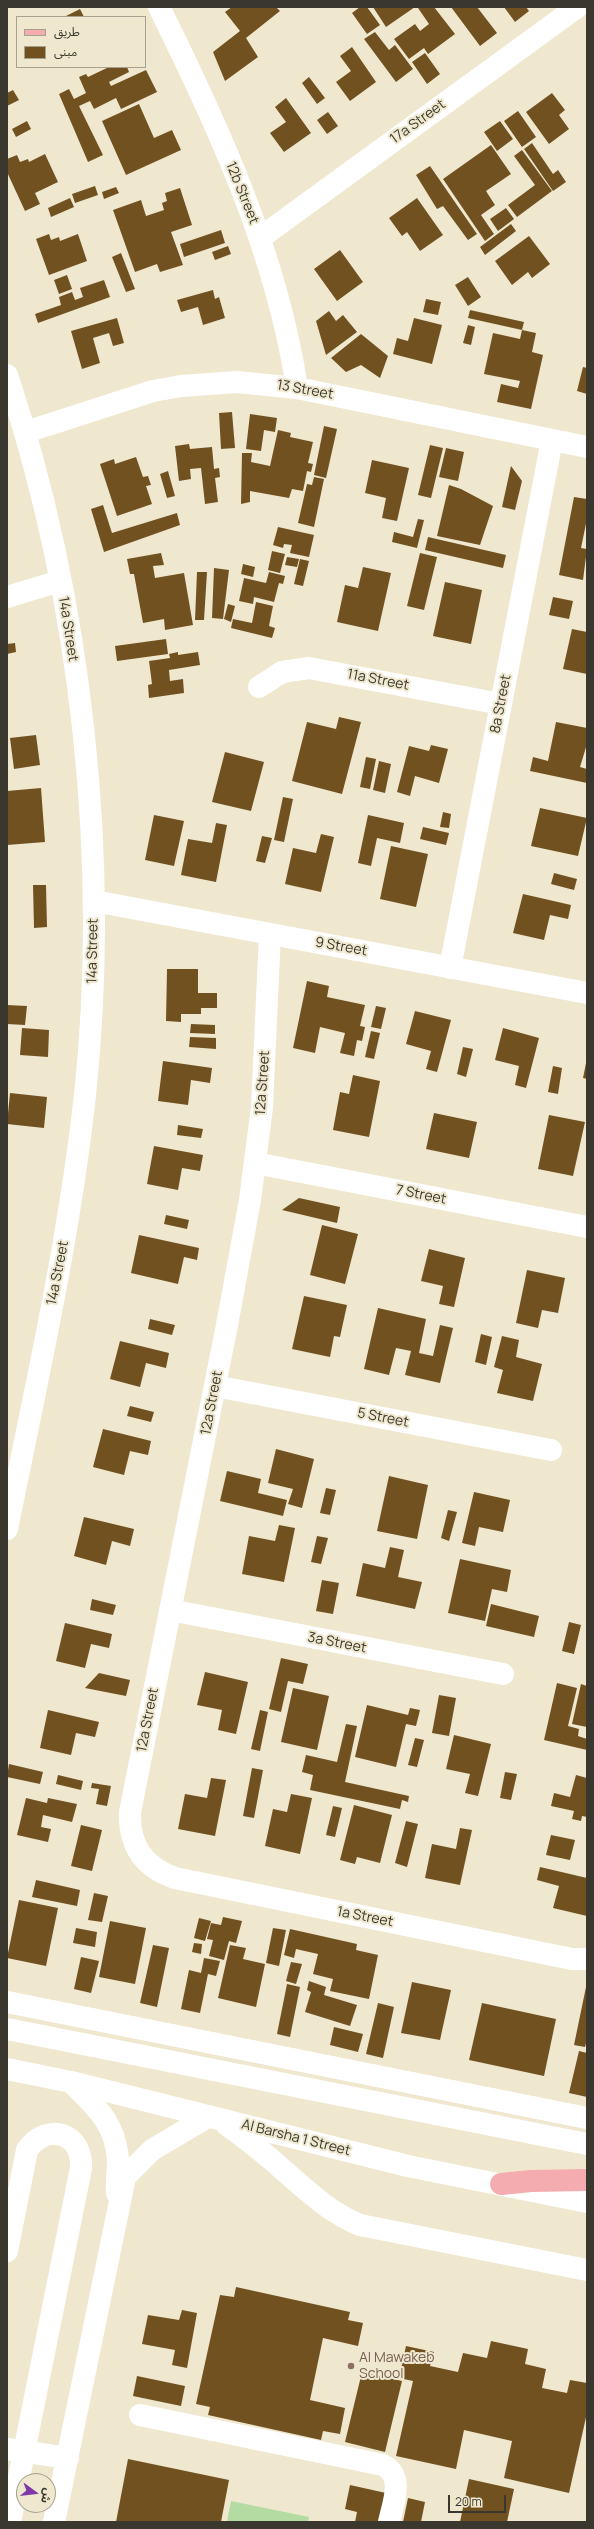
<!DOCTYPE html>
<meta charset="utf-8">
<style>
body{margin:0}
#map{position:relative;width:594px;height:2529px;overflow:hidden;background:#efe8cf;font-family:Manrope,"Noto Sans Arabic",sans-serif}
canvas{display:block}
.frame{position:absolute;inset:0;border:8px solid #3a382e;pointer-events:none}
.legend{position:absolute;left:16px;top:16px;width:130px;height:52px;box-sizing:border-box;background:#efe8cf;border:1px solid #a7a28f;margin:0;padding:5px 7px;list-style:none;font-size:12px;color:#3a382e}
.legend li{display:flex;align-items:center;gap:8px;height:20px}
.legend b{width:20px;border:1px solid #a7a28f}
.north{position:absolute;left:16px;top:2473px;width:40px;height:40px;box-sizing:border-box;background:#efe8cf;border:1px solid #a7a28f;border-radius:50%;rotate:105deg;font-size:11px;font-weight:700;line-height:16px;text-align:center;color:#3a382e}
.north::after{content:'';display:block;margin:auto;width:14px;height:18px;background:#7f38ab;clip-path:polygon(50% 0,100% 100%,50% 72%,0 100%)}
.scale{position:absolute;left:448px;top:2495px;width:58px;height:18px;box-sizing:border-box;border:2px solid #3a382e;border-top:0;padding-left:5px;font-size:12px;line-height:14px;white-space:nowrap;color:#3a382e;-webkit-text-stroke:3px #efe8cf;paint-order:stroke}
</style>
<div id="map">
<canvas width="594" height="2529"></canvas>
<div class="frame"></div>
<ul class="legend">
<li><b style="height:5px;background:#f5acb0"></b>طريق</li>
<li><b style="height:11px;background:#725121"></b>مبنى</li>
</ul>
<div class="north">ش</div>
<div class="scale">20 m</div>
</div>
<script>
const context = document.querySelector('canvas').getContext('2d');
context.lineJoin = 'round';
function fill(path, color) {
  context.fillStyle = color;
  context.fill(path, 'evenodd');
}
function strokePath(path, color, width, dash) {
  context.strokeStyle = color;
  context.lineWidth = width;
  context.lineCap = dash ? 'butt' : 'round';
  context.setLineDash(dash || []);
  context.stroke(path);
}
function label(font, color, halo, rows, align = 'center') {
  context.font = font + ' Manrope,sans-serif';
  context.lineWidth = 4;
  context.setLineDash([]);
  context.textBaseline = 'middle';
  context.strokeStyle = halo;
  context.fillStyle = color;
  for (const [text, x, y, turn = 0] of rows) {
    context.save();
    context.translate(x, y);
    context.rotate((+turn || 0) * Math.PI / 180);
    context.textAlign = isNaN(turn) ? turn : align;
    if (halo) context.strokeText(text, 0, 0);
    context.fillText(text, 0, 0);
    context.restore();
  }
}
fill(new Path2D(`
 M231,2501l78,16 -1,5h-81z`), '#b4dba2');
fill(new Path2D(`
 M232,7h44l4,4 -34,27 12,19 -33,24 -12,-29 27,-21 -15,-19z
 M360,7h7l13,18 -13,9 -15,-21z
 M373,7h42l-29,20z
 M420,7h14l21,27 -27,20 -4,-6 -15,11 -15,-20 21,-15 5,7 9,-7 -11,-16z
 M451,7h26l20,26 -17,13z
 M504,7h22l3,4 -14,11z
 M80,9l4,8h-20z
 M375,32l14,18 6,-5 18,24 -17,13 -32,-43z
 M352,47l24,35 -26,19 -14,-19 15,-11 -11,-15z
 M425,53l15,21 -13,10 -15,-22z
 M109,67h18l2,5 -20,10 2,4 35,-16 11,22 -36,17 -5,-11 -22,11 -4,-8 -11,5 24,49 -15,7 -29,-68 10,-5 5,10 12,-6 -7,-16 7,-3 2,3z
 M309,77l16,21 -8,6 -15,-21z
 M13,90l6,10 -12,6v-13z
 M552,93l13,17 -6,5 10,14 -20,15 -23,-32z
 M286,98l25,35 -27,19 -14,-19 16,-11 -11,-15z
 M139,104l15,34 18,-8 9,20 -55,25 -24,-54z
 M518,111l18,26 -14,10 -18,-26z
 M328,112l10,14 -11,8 -10,-14z
 M27,121l4,8 -15,8 -4,-8z
 M500,121l13,18 -16,12 -13,-19z
 M532,143l21,31 5,-4 8,12 -13,9 -29,-42z
 M491,145l20,29 -25,17 9,14 -14,10 13,19 -9,7 -42,-62z
 M522,150l30,41 -35,26 -9,-12 27,-20 -21,-29z
 M45,154l13,28 -23,11 5,11 -15,7 -18,-39v-13l10,-4 3,7 8,-3 1,3z
 M430,166l47,68 -9,6 -25,-34 -6,3 -21,-34z
 M95,186l3,9 -23,8 -3,-9z
 M116,187l3,6 -15,6 -2,-7z
 M180,188l12,37 -21,7 12,33 -23,7 -3,-8 -22,8 -22,-62 28,-10 5,16 18,-6 -2,-7 5,-2 -2,-8z
 M70,198l4,9 -23,10 -3,-9z
 M417,198l26,37 -23,16 -13,-19 -5,4 -13,-18z
 M506,208l8,11 -16,12 -8,-12z
 M511,224l5,7 -31,24 -5,-8z
 M221,230l4,13 -41,14 -4,-13z
 M49,234l2,6 8,-3 1,4 18,-7 9,27 -38,14 -13,-36z
 M529,236l21,28 -18,14 -4,-6 -16,13 -17,-24z
 M228,246l3,8 -16,6 -3,-8z
 M340,250l23,32 -26,19 -23,-32z
 M121,253l14,36 -9,3 -14,-35z
 M67,275l5,14 -13,5 -5,-14z
 M468,277l13,20 -13,9 -13,-21z
 M104,280l6,17 -72,26 -3,-9 26,-9 -2,-8 13,-5 3,8 8,-3 -3,-9z
 M213,290l2,9 4,-2 6,21 -22,7 -5,-18 -17,5 -4,-12z
 M426,299l15,3 -3,13 -15,-3z
 M470,310l54,12 -2,8 14,3 -4,19 11,3 -12,54 -34,-7 4,-18 17,4 2,-7 -36,-7 9,-41 27,6 2,-9 -54,-12z
 M329,311l7,10 7,-6 14,17 -31,23 -10,-34z
 M117,318l7,25 -11,3 -4,-13 -16,5 7,25 -18,6 -11,-38z
 M414,318l28,7 -10,39 -39,-10 4,-16 11,3z
 M468,325l7,2 -4,18 -8,-2z
 M361,334l27,22 -8,22 -19,-13 -15,7 -15,-14z
 M583,367l4,1v26l-10,-3z
 M232,412l3,36 -14,1 -2,-36z
 M250,414l27,4 -2,14 -11,-2 -3,21 -15,-2z
 M324,426l13,3 -11,49 -12,-3z
 M278,430l13,3 -1,4 23,5 -5,21 5,1 -2,8 -4,-1 -4,20 -11,-2 -3,9 -39,-7v11l-9,2 1,-51h10l-1,9 19,4z
 M189,444l1,5 22,-2 2,22 5,-1 1,9 -5,1 3,24 -13,2 -4,-36 -11,1 1,10 -12,2 -4,-35z
 M430,445l13,3 -12,50 -13,-3z
 M446,448l18,4 -6,29 -19,-4z
 M136,457l7,20 5,-1 3,9 -5,1 6,18 -35,12 -17,-52 14,-5 1,5z
 M372,460l37,8 -12,53 -15,-3 4,-20 -21,-5z
 M511,466l11,15 -7,29 -13,-3z
 M168,471l7,25 -8,2 -7,-24z
 M314,477l10,2 -10,48 -16,-4 9,-39 5,1z
 M449,485l12,4 32,17 -13,39 -43,-9z
 M574,497l13,2v20l-6,29 6,1 -4,31 -24,-5z
 M103,505l9,28 65,-20 3,12 -76,27 -13,-43z
 M418,519l6,1 -7,28 -25,-6 2,-10 19,5z
 M278,527l36,8 -5,22 -19,-4 2,-8 -8,-1 -1,4 -10,-3z
 M428,537l78,18 -3,13 -78,-18z
 M272,551l13,3 -5,19 -12,-3z
 M161,553l3,12 -11,1 2,12 29,-5 9,52 -28,5 -1,-11 -21,4 -9,-49h-4l-3,-15z
 M420,553l17,4 -13,53 -17,-4z
 M287,557l12,2 -2,8 -12,-2z
 M300,559l9,2 -6,25 -9,-2z
 M243,564l12,3 -2,10 -12,-3z
 M363,567l28,6 -13,58 -41,-9 8,-37 13,3z
 M214,568l15,2 -6,49 -11,-1z
 M197,572h10l-3,48h-9z
 M269,572l16,4 -2,8 -4,-1 -5,19 -20,-5 -1,7 -14,-3 5,-23 22,5z
 M445,582l37,8 -11,54 -38,-8z
 M553,597l20,4 -4,18 -20,-4z
 M256,602l17,4 -4,20 6,2 -3,10 -41,-10 2,-9 19,4z
 M228,604l7,2 -4,16 -7,-3z
 M572,629l15,3v42l-24,-5z
 M166,639l2,15 -51,7 -2,-15z
 M15,643l1,9 -9,2v-10z
 M178,652v3l20,-3 2,13 -31,5 1,11 13,-2 1,14 -35,5 -1,-13 4,-1 -3,-23 21,-3 -1,-4z
 M339,717l22,5 -19,72 -50,-13 15,-59 29,7z
 M556,722l31,6v16l-7,23 7,2v14l-57,-12 3,-14 15,4z
 M36,735l4,30 -26,4 -4,-31z
 M431,745l17,4 -9,34 -24,-7 -5,20 -13,-4 12,-46 20,5z
 M225,752l39,10 -13,49 -39,-9z
 M366,757l10,2 -6,30 -10,-2z
 M379,761l12,3 -6,29 -12,-3z
 M41,788l4,54 -38,3v-54z
 M283,797l10,2 -9,43 -10,-2z
 M540,808l47,10 -9,38 -47,-10z
 M443,812l8,2 -2,14 -9,-1z
 M154,815l30,6 -10,45 -29,-6z
 M368,815l36,8 -4,20 -23,-5 -6,28 -13,-3z
 M216,823l11,2 -11,57 -35,-7 7,-36 24,4z
 M423,827l26,6 -3,12 -26,-6z
 M321,834l13,3 -13,55 -36,-8 8,-36 23,5z
 M262,836l10,2 -7,25 -9,-2z
 M391,846l37,8 -12,53 -36,-8z
 M554,873l23,6 -3,11 -23,-6z
 M33,885h13l1,42 -13,1z
 M523,894l48,11 -3,14 -18,-4 -6,25 -31,-7z
 M167,969h31v24h19v15h-16v6h-20v8l-15,-1z
 M307,981l22,5 -2,11 38,8 -5,21 5,1 -3,14 -5,-1 -3,16 -14,-3 5,-20 -25,-6 -5,26 -22,-5z
 M7,1005l20,1 -2,19 -18,-1z
 M376,1006l10,2 -5,21 -10,-2z
 M415,1011l36,9 -14,52 -11,-3 5,-18 -25,-7z
 M191,1024l24,1v9l-25,-1z
 M22,1028l27,2 -1,27 -28,-2z
 M503,1028l36,10 -13,50 -11,-3 4,-19 -24,-6z
 M371,1031l9,2 -6,26 -9,-2z
 M190,1037l26,1v11l-27,-2z
 M463,1047l10,2 -7,28 -9,-3z
 M163,1061l49,7 -2,15 -19,-3 -3,25 -30,-4z
 M586,1063h1v16l-4,-1z
 M553,1066l9,2 -4,26 -10,-2z
 M353,1075l27,6 -11,56 -36,-7 7,-38 9,2z
 M10,1093l37,4 -3,31 -37,-4z
 M434,1113l43,9 -8,36 -43,-9z
 M549,1115l36,7 -12,54 -35,-7z
 M178,1125l25,4 -2,9 -24,-3z
 M154,1146l49,9 -3,16 -18,-3 -4,22 -31,-6z
 M299,1198l41,9 -3,16 -55,-13z
 M166,1215l23,5 -2,9 -23,-5z
 M322,1225l36,9 -13,50 -35,-9z
 M139,1235l60,13 -2,12 -13,-3 -6,27 -47,-11z
 M429,1249l36,9 -11,49 -15,-3 4,-18 -22,-5z
 M527,1270l38,8 -7,35 -16,-3 -4,18 -22,-5z
 M304,1296l43,9 -7,32 -6,-1 -4,21 -38,-8z
 M378,1308l48,11 -7,34 14,3 7,-31 13,3 -13,55 -35,-8 6,-24 -15,-3 -7,27 -25,-6z
 M150,1319l25,6 -3,10 -24,-6z
 M481,1334l11,3 -6,28 -11,-3z
 M502,1336l17,4 -3,17 26,7 -9,37 -36,-8 6,-23 -9,-3z
 M120,1341l49,12 -3,15 -20,-5 -6,24 -30,-8z
 M130,1406l24,6 -3,10 -24,-6z
 M103,1429l48,12 -3,14 -18,-4 -6,24 -31,-8z
 M276,1449l38,10 -12,49 -14,-4 5,-15 -25,-6z
 M227,1471l34,8 -3,14 29,7 -4,16 -63,-15z
 M389,1476l39,9 -11,54 -40,-8z
 M326,1488l10,2 -6,25 -10,-2z
 M474,1492l36,8 -7,32 -24,-5 -4,19 -13,-3z
 M448,1510l9,2 -8,29 -8,-3z
 M84,1517l50,12 -4,17 -18,-5 -6,24 -32,-9z
 M279,1525l16,3 -11,54 -42,-8 7,-38 26,5z
 M317,1536l11,2 -7,26 -10,-2z
 M390,1547l14,3 -6,27 24,5 -7,27 -59,-13 7,-33 22,5z
 M460,1559l51,11 -4,22 -15,-3 -7,32 -37,-8z
 M322,1580l17,3 -6,31 -17,-3z
 M92,1599l24,6 -3,10 -23,-5z
 M491,1604l48,12 -5,21 -48,-11z
 M569,1622l12,3 -7,29 -12,-3z
 M65,1623l47,11 -3,14 -18,-4 -6,24 -29,-7z
 M281,1658l27,6 -5,20 -15,-3 -7,31 -12,-3z
 M205,1672l43,10 -12,52 -18,-4 4,-20 -25,-5z
 M99,1673l31,7 -4,16 -41,-8z
 M557,1683l20,5 -9,38 11,3 -1,7 9,3v11l-43,-10z
 M581,1684l6,2v41l-15,-3z
 M293,1688l36,8 -12,54 -36,-8z
 M439,1695l17,3 -7,38 -17,-3z
 M367,1705l41,10 2,-7 10,2 -4,16 -10,-2 -10,43 -41,-10z
 M48,1710l51,12 -4,15 -19,-4 -5,22 -31,-7z
 M260,1710l8,2 -8,39 -9,-2z
 M346,1724l11,2 -12,56 64,14 -1,6 -6,-2 -2,9 -90,-19 3,-15 -11,-3 4,-17 31,7z
 M454,1735l37,9 -13,52 -13,-3 5,-19 -24,-5z
 M415,1738l9,2 -7,27 -9,-2z
 M9,1764l34,8 -3,12 -33,-7z
 M252,1768l11,2 -9,48 -11,-2z
 M505,1772l12,2 -6,26 -11,-2z
 M58,1775l25,6 -2,9 -25,-6z
 M576,1775l11,3v39l-5,-1 -1,5 -9,-2 2,-8 -23,-5 3,-13 16,4z
 M211,1778l15,2 -11,56 -37,-7 7,-35 22,4z
 M92,1783l19,3 -4,20 -11,-2 3,-15 -8,-1z
 M291,1794l21,4 -12,56 -35,-8 8,-37 14,3z
 M26,1798l21,5 1,-5 29,6 -5,18 -29,-7 -2,12 10,2 -3,13 -31,-7z
 M354,1805l38,10 -12,48 -23,-6 -2,7 -15,-4z
 M333,1806l9,2 -7,29 -9,-2z
 M406,1821l12,3 -11,43 -12,-4z
 M81,1825l21,5 -10,41 -21,-5z
 M460,1828l12,2 -12,55 -35,-7 7,-34 24,5z
 M551,1835l24,5 -5,20 -24,-5z
 M540,1867l47,11v38l-34,-8 6,-22 -22,-6z
 M36,1880l44,10 -3,16 -45,-9z
 M94,1893l14,3 -6,26 -14,-2z
 M19,1900l39,8 -12,58 -39,-8z
 M223,1917l19,4 -6,22 -7,-2 -5,19 -15,-4 4,-16 -6,-1 4,-16 10,2z
 M199,1918l12,3 -6,20 -11,-3z
 M110,1921l36,7 -11,56 -36,-7z
 M76,1928l21,4 -2,15 -22,-4z
 M273,1928l13,2 -7,36 -13,-3z
 M290,1929l67,15 -1,6 22,5 -9,44 -39,-8 3,-12 -20,-5 5,-20 -22,-5 -2,9 -10,-3z
 M194,1943l8,1 -1,10 -9,-2z
 M153,1945l16,3 -12,59 -17,-4z
 M230,1945l16,3 -3,11 22,5 -9,43 -38,-9z
 M81,1957l18,4 -8,32 -17,-4z
 M204,1958l16,3 -4,15 -8,-2 -8,39 -19,-4 8,-39 12,3z
 M291,1962l11,2 -6,20 -10,-3z
 M309,1981l17,6 -2,8 33,10 -7,21 -45,-14 6,-20 -4,-2z
 M412,1982l39,8 -11,50 -39,-7z
 M287,1984l13,3 -10,50 -13,-3z
 M586,1987l1,53 -2,7 -11,-2z
 M378,2003l16,4 -11,51 -17,-4z
 M482,2003l74,16 -12,57 -75,-16z
 M334,2027l29,7 -5,18 -28,-7z
 M579,2051l8,2v44l-18,-4z
 M236,2287l114,25 -2,8 15,3 -5,23 -35,-8 -13,62 35,8 -5,26 -17,-3 -2,9 -113,-25 2,-8 -14,-3 24,-109 14,2z
 M182,2310l15,3 -10,55 -15,-3 3,-15 -33,-6 6,-29 31,5z
 M491,2341l37,8 -3,15 21,5 -4,19 25,5 3,-13 17,3v30l-18,80 -65,-15 8,-37 -48,-11 -8,39 -60,-13 17,-75 -14,-3 7,-32 28,6 -4,14 28,6 5,-19 24,5z
 M362,2372l40,9 -17,71 -40,-10z
 M137,2376l48,10 -4,20 -48,-10z
 M128,2459l101,21 -8,42h-105z
 M469,2479l45,10 -7,33h-47z
 M350,2485l36,8 -6,29h-25l2,-10 -12,-3z
 M408,2498l17,4 -4,20h-18z`), '#725121');
strokePath(new Path2D(`
 M159,7c60,121 118,247 138,381
 M260,238l317,-231
 M7,375c75,226 103,484 78,720 -16,146 -49,290 -78,434
 M26,432l127,-41 28,-5 56,-4 60,6 290,59
 M7,597l53,-16
 M259,687l23,-15 27,-4 192,36
 M94,901l493,92
 M270,934l-8,173 -12,93 -23,125 -97,487c-1,33 13,55 45,66l397,81h15
 M450,968l102,-528
 M255,1163l332,64
 M215,1386l336,64
 M170,1610l333,64
 M7,2002l580,116
 M7,2029l580,115
 M7,2069l64,13 337,84 179,36
 M71,2082c25,25 44,40 47,77 0,11 -2,22 -1,34
 M227,2125c21,15 42,32 62,50 23,20 42,38 71,50l227,45
 M7,2251l20,-101c20,-29 56,-17 54,18l-71,354
 M140,2415l243,50c22,11 10,38 6,57
 M7,2449l61,9
 M54,2522l71,-345 27,-27 57,-34`), '#fff', 22);
strokePath(new Path2D(`
 M501,2184l30,-3 56,-1`), '#f5acb0', 22);
for (const [x, y, r, color] of [
 [351,2366,4,"#8d6e63"]
]) {
  const dot = new Path2D();
  dot.arc(x, y, r, 0, 2 * Math.PI);
  context.fillStyle = color;
  context.fill(dot);
  strokePath(dot, '#efe8cf', 1.5);
}
label('14px', '#3a382e', '#efe8cf', [
 ["17a Street",418,122,-36],
 ["12b Street",242,193,68],
 ["13 Street",305,390,10],
 ["14a Street",68,629,81],
 ["11a Street",378,680,11],
 ["8a Street",501,704,-79],
 ["9 Street",341,947,10],
 ["14a Street",93,951,-89],
 ["12a Street",263,1083,-86],
 ["7 Street",421,1195,11],
 ["14a Street",58,1273,-79],
 ["12a Street",212,1403,-79],
 ["5 Street",383,1418,11],
 ["3a Street",337,1643,11],
 ["12a Street",148,1720,-79],
 ["1a Street",365,1917,11],
 ["Al Barsha 1 Street",296,2138,14]
]);
label('14px', '#785e54', '#efe8cf', [
 ["Al Mawakeb",359,2358],
 ["School",359,2374]
], 'left');
</script>
